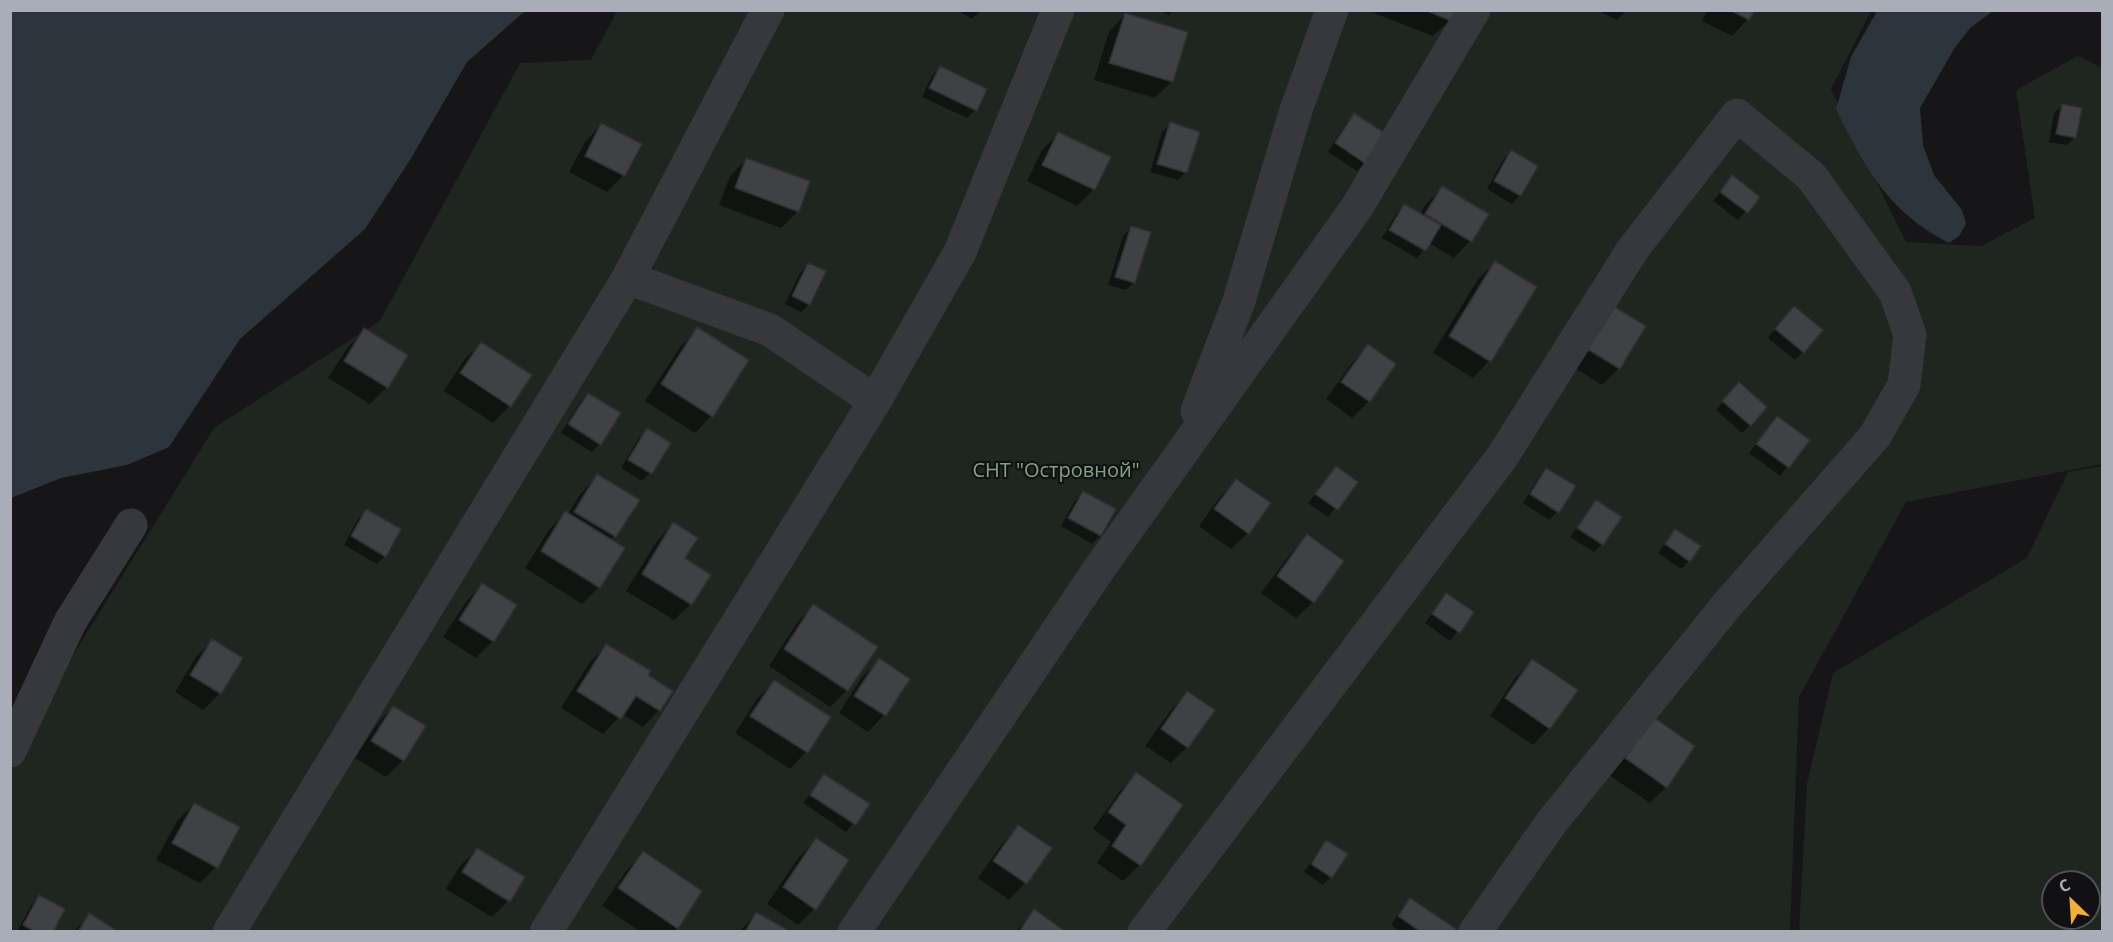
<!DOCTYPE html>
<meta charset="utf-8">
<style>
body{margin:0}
#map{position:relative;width:2113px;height:942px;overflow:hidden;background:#161618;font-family:"Open Sans",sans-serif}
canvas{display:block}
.frame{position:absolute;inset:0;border:12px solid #a8adb8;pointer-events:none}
.north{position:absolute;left:2041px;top:870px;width:60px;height:60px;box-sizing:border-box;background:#111113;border:2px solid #4d4f55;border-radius:50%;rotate:335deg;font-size:16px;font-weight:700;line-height:24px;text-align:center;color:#a8adb8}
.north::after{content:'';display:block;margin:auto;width:21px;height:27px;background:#f2b134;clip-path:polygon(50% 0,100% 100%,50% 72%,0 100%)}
</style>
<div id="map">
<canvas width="2113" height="942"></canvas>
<div class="frame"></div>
<div class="north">С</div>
</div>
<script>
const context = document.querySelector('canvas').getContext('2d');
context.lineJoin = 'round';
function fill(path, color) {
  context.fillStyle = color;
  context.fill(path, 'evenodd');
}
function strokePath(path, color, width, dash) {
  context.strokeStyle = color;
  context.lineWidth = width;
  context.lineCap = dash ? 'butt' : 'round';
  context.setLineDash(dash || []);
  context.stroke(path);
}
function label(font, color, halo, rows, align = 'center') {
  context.font = font + ' "Open Sans",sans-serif';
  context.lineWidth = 4.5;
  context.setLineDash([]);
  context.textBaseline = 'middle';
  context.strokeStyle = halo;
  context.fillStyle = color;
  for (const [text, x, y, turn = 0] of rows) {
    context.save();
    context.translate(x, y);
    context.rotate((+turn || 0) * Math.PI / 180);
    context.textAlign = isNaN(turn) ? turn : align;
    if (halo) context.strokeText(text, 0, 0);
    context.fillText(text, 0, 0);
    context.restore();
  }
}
fill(new Path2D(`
 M617,11h1254l-40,78 75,153 75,4 54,-28 -19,-128 62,-34 24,12v396l-196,38 -107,195 -9,234h-1779l-1,-174 204,-329 166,-107 140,-258 71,-3z
 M2102,466v465h-303l8,-147 26,-111 194,-115 41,-86zM2053,882h36v36h-36z`), '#1e261f');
fill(new Path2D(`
 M16,10h509v1l-58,51 -57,98 -45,69 -125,110 -71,108 -42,18 -66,13 -50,20 -1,-486z
 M1877,11h116l-23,17 -16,21 -34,59 3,37 11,30 28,35 4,14 -7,12 -10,7c-61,-31 -84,-75 -113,-134l15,-52z`), '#2c353c');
fill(new Path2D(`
 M957,10h24l-9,9z
 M1158,10h15l-4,5z
 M1366,10h88l-4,10 -17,16z
 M1597,10h30l-10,10z
 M1707,10h46l-5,9 -16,17 -30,-15z
 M1125,15l61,18 -15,49 -16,16 -61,-18 15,-48z
 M940,68l35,42 -8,8 -45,-21 10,-21z
 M2063,105l12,32 -8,8 -18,-3 5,-29z
 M1354,115l11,48 -8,8 -29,-19 18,-29z
 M1170,124l16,48 -8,8 -28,-8 12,-40z
 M601,125l23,50 -17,17 -38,-20 16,-30z
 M1058,134l36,55 -17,17 -50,-25 15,-31z
 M1511,152l25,15 -16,28 -8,9 -25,-15 16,-29z
 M747,159l51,52 -17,17 -62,-23 11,-29z
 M1732,177l26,20 -20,23 -25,-19z
 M1442,188l45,26 -17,27 -16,17 -25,-15 -12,15 -35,-20 14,-24 8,-8 15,9 7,-11z
 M1131,228l3,54 -8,8 -18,-5 15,-49z
 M1495,263l40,24 -46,74 -16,17 -40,-25 45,-74z
 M808,265l1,39 -8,8 -16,-8 15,-31z
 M1613,307l31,19 -25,42 -17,17 -30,-19z
 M1786,316l17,36 -8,8 -27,-22z
 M698,329l49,32 -36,55 -16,17 -50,-32 36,-55z
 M365,330l41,25 -19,32 -17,17 -42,-26 20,-31z
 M481,344l49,32 -21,30 -16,17 -49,-32 20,-31z
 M1368,346l26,18 -25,37 -17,17 -26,-19 26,-36z
 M1731,393l19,32 -8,8 -26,-23z
 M588,394l12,50 -8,8 -31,-19 19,-31z
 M1777,418l31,22 -28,36 -31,-23z
 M648,430l21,14 -19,29 -8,8 -21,-13 18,-30z
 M1336,468l20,14 -28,35 -20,-14z
 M1546,469l11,43 -8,8 -26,-17 15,-25z
 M598,476l40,25 -28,40 13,8 -24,38 -17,17 -57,-36 24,-38 16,-17 3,1 13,-21z
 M1236,481l12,52 -17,16 -32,-23 21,-29z
 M1083,493l31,17 -14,26 -8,8 -31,-18 14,-25z
 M1597,502l23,15 -18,27 -8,8 -24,-15 19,-27z
 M367,511l18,45 -8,8 -33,-19 14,-26z
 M673,524l10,35 8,45 -17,16 -48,-29 31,-50z
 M1675,531l14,30 -8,8 -23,-16z
 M1307,536l6,66 -17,16 -35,-25 30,-40z
 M482,585l11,56 -17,17 -33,-21 23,-35z
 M1446,595l26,18 -22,28 -25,-18z
 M813,606l34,84 -17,17 -61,-41 28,-43z
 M212,641l29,18 -21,34 -17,17 -28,-18 21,-35z
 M607,645l39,31 13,34 -16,17 -21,-13 -19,20 -42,-26 29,-46z
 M879,660l29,19 -24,36 -16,17 -29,-19 23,-36z
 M1533,661l16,67 -16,17 -43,-29 26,-39z
 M774,682l55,36 -23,34 -16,17 -55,-36 22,-34z
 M1187,693v54l-16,16 -26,-17 26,-36z
 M393,707l31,19 -21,34 -17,17 -31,-19 22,-34z
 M1636,736l30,51 -16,16 -41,-28z
 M1136,774l4,91 -17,16 -26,-18 14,-21 -18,-13 27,-38z
 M825,776l43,29 -22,27 -43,-29z
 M194,804l22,63 -16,16 -44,-23 21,-39z
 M1019,827l31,22 -25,34 -16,17 -31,-22 24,-34z
 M816,840l-2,69 -16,16 -31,-21 32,-47z
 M1327,842l4,35 -8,8 -19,-13 15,-22z
 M477,849l31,52 -16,16 -46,-28 14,-23z
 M643,853l34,75 -4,4h-32l-39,-26 25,-36z
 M39,897l12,35h-34l14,-27z
 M1410,900l43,32h-52l-10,-7 11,-17z
 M1035,911l29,21h-49z
 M756,914l32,18h-49z
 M90,915l26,17h-43z`), '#0007');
const building = new Path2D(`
 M1425,10h30l-4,11z
 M1730,10h25l-6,10z
 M1125,13l63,19 -15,50 -64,-19z
 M940,66l47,23 -10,22 -48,-23z
 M2062,104l20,4 -6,30 -20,-4z
 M1354,113l32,21 -20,30 -31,-21z
 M1170,122l30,10 -13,41 -30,-9z
 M601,123l41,21 -17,32 -40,-20z
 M1058,132l53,25 -16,33 -53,-25z
 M1511,150l27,16 -17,30 -27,-15z
 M746,158l64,23 -11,31 -64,-24z
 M1732,175l28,22 -12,16 -28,-21z
 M1442,186l47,28 -17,28 -47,-28z
 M1404,204l37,21 -15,26 -37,-21z
 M1131,226l20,6 -16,51 -20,-6z
 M1495,261l42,26 -46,75 -42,-26z
 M808,263l18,8 -16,34 -18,-9z
 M1613,306l33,20 -26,43 -33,-20z
 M1794,306l29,24 -19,23 -29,-24z
 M697,327l52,33 -36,57 -52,-33z
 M364,328l44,27 -20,33 -44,-27z
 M481,342l51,33 -21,32 -51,-34z
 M1368,344l28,20 -26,38 -29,-20z
 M1739,382l28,25 -16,19 -29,-25z
 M588,393l33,20 -20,32 -33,-21z
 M1777,416l33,24 -21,28 -33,-24z
 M647,428l24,15 -19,31 -24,-14z
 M1336,466l22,16 -20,28 -23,-16z
 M1546,468l30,18 -17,27 -29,-19z
 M597,474l43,26 -24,37 -42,-25z
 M1236,479l35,24 -22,31 -35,-25z
 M1083,491l33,18 -15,27 -33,-18z
 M1596,500l26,17 -19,28 -26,-17z
 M366,509l35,20 -15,28 -35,-21z
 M565,511l60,37 -25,40 -59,-37z
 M673,522l25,16 -13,20 26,17 -19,30 -50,-31z
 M1675,529l26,17 -11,16 -25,-18z
 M1307,534l37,27 -30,42 -37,-27z
 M482,583l35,22 -23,37 -35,-22z
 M1446,593l28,19 -14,21 -28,-19z
 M813,604l65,43 -30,44 -64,-42z
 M212,639l31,19 -22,36 -31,-19z
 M606,644l45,27 -3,4 25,16 -13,20 -24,-15 -15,23 -44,-28z
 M879,658l31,21 -24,37 -32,-20z
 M1532,659l46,31 -28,39 -45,-31z
 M774,680l57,37 -23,36 -58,-37z
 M1187,691l28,19 -27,38 -27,-19z
 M393,706l33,20 -22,35 -33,-20z
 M1653,717l42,29 -28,42 -42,-30z
 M1136,772l47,33 -42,61 -29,-20 14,-21 -18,-13z
 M824,774l46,30 -14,21 -46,-30z
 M194,803l46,24 -22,41 -46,-25z
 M1018,825l34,23 -25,36 -34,-23z
 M816,838l33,22 -33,50 -33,-23z
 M1326,840l22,14 -16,24 -21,-14z
 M477,848l48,29 -15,25 -48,-30z
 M643,851l59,40 -24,38 -60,-41z
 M39,895l26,14 -12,23h-17l-13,-7z
 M1410,898l46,31 -1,3h-34l-23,-16z
 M1034,909l32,23h-47z
 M756,912l35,20h-46z
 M89,913l30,19h-41z`);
fill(building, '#404145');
strokePath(building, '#303034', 1.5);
strokePath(new Path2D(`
 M628,278l142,52 105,71
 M1197,411l42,-110 56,-188 37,-103
 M10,751l60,-129 61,-97
 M229,932l399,-654 140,-268
 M546,932l329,-531 85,-149 98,-242
 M854,932l245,-363 258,-362 117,-197
 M1144,932l358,-475 131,-208 104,-134 74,61 84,116 15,43 -6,50 -29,51 -148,169 -176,218 -76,109`), '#37383d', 33);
label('20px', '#7fa381', '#111113', [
 ["СНТ \"Островной\"",1056,471]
]);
</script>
